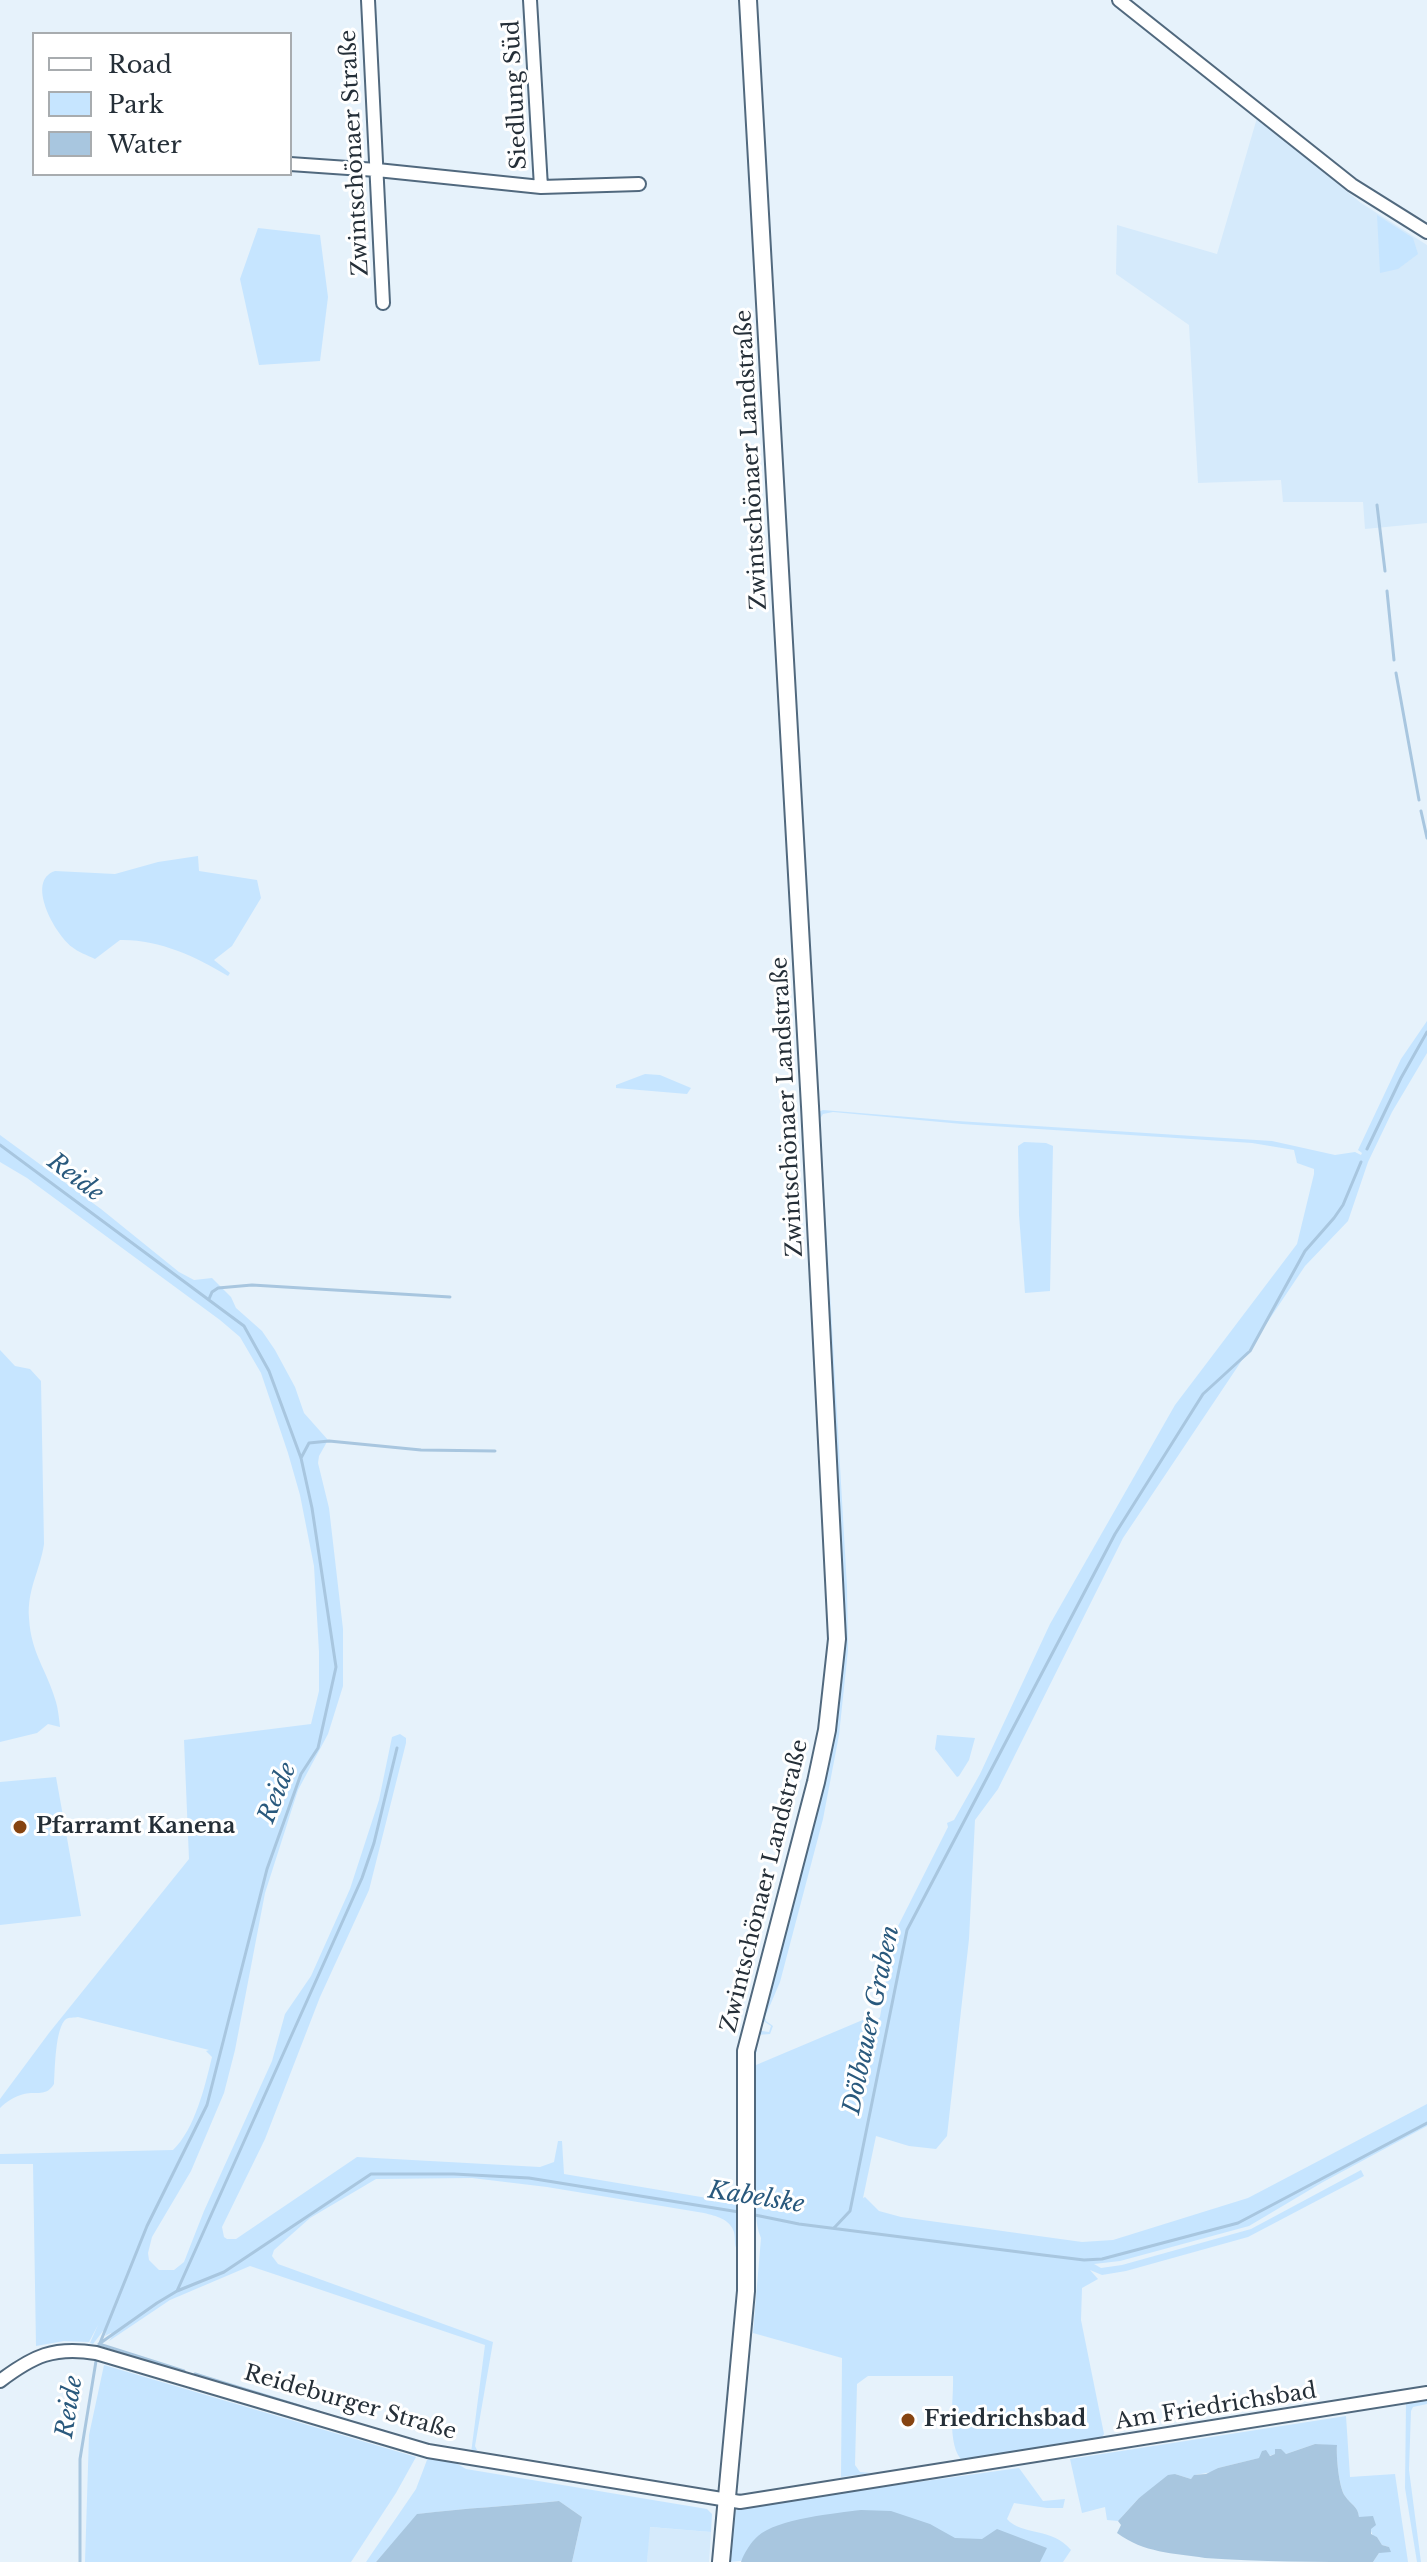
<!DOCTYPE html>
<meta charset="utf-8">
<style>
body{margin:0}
#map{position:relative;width:1427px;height:2562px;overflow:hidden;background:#e6f2fb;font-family:"Libre Baskerville",serif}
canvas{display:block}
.legend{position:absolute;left:32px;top:32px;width:260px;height:144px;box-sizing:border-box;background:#fff;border:2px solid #a8acaf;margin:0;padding:10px 14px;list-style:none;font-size:24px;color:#252f38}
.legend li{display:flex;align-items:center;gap:16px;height:40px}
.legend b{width:40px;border:2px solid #a8acaf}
</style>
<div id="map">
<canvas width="1427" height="2562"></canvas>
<ul class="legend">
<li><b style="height:10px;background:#fff"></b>Road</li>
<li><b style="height:22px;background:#c6e5ff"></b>Park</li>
<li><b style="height:22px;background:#a8c6df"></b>Water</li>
</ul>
</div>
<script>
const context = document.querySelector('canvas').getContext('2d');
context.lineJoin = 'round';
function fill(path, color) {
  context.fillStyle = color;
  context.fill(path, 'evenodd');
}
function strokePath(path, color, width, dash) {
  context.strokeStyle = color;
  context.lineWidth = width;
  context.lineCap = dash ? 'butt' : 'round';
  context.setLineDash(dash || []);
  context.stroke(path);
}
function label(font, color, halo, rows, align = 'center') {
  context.font = font + ' "Libre Baskerville",serif';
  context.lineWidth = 6;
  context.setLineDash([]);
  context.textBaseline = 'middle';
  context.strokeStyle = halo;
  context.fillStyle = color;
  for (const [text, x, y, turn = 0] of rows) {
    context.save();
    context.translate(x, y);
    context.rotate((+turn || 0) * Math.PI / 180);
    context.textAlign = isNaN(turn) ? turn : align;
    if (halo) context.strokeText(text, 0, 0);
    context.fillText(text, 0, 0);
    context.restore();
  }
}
fill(new Path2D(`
 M1257,118l104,85 66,42v278l-62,6 -2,-27h-80l-2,-22 -83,3 -9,-158 -73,-51 1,-49 100,29z
 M649,2527l62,5 -2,30h-62z`), '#d5eafb');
fill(new Path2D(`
 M1377,215l36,23 5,16 -20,15 -18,4z
 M258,228l62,7 8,62 -8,64 -61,4 -19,-86z
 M198,856l1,15 58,9 4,18 -29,48 -18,14 16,13 -2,3c-33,-20 -70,-37 -108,-36l-25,19c-8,-4 -17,-7 -23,-12 -17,-13 -47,-66 -17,-76l60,3 43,-12z
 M1427,1021v32l-35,59 -24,50 -20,59 -43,45 -182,272 -125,251 -23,31 -6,119 -22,197 -11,13 -27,-3 -33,-10 -13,62 2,-1 14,14 22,6 181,25 31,-2 135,-42 179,-94v22l-104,56 -74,44 -129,35 -26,3 7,4 21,-3 129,-36 110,-59 3,6 -116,61 -122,34 -24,4 -12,-5 8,9 -16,9 -1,32 23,114 -4,6 -137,21c-17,-14 -9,-62 -10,-85h-85l-11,8 -2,81 5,7 12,1 -31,4 1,-119 -89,-25 8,-95c-7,-16 -3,-29 -9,-41l-2,-97 5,-70 14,2 2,-6 -12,-8 76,-315 -17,-591 5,-2 134,11 315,20 63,14 20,-3 6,3 1,-2 -4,-3 43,-91zM833,1112l129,12 290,19 42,7 3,13 17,6v5l-17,70 -122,161 -125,219 -70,150 -26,46 -7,3 1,4 -59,117 3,3 -12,70 -5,5 -10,-3 -109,46 -2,-6 3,-8v-16l13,-1 3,-8 -7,-5 -1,-4 15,-35 43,-163 16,-84 9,-85 -1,-63 -27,-468 3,-5z
 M645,1074l15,1 31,13 -4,6 -71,-6v-3z
 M0,1135l101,74 78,63 15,8 18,-2 19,19 5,11 26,23 13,19 20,37 9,26 24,27 -9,16 -1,7 11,45 14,121v57l-15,48 -30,56 -33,103 -30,157 -11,43 -33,78 -39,66 -4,16 1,7 10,10h15l10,-8 20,-51 68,-150 13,-47 26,-38 39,-87 29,-89 13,-63 8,-3 6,4v5l-37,147 -49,107 -55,142 -43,88 2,10 3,2h9l121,-82 183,10 14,-5 4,-21h4l2,33 173,29 2,50c-6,-8 -3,-12 -5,-21 -4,-13 -18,-16 -30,-19l-157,-26 -75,-9 -96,1 -66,39 -36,32 -2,6 6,8 215,78 -18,104 2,4 -6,3 14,-108 -235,-79 -80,34 -61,41 4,-6 -2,-2 -6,3 1,-5h-3l-10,13 -3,-1 8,-18 -9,17 -25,-1 -28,5 -3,-182h-33v-10l173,-4c22,-21 32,-64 39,-93l-6,-6 3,-1 -131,-33c-4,1 -9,0 -12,2 -11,9 -11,51 -12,65 -8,13 -17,7 -30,10 -9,2 -18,8 -24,14v-9l49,-66 140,-174 -5,-119 127,-16 8,-33v-39l-5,-86 -14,-71 -12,-42 -27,-80 -21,-36 -20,-17 -193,-142 -27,-16z
 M1024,1142l22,1 7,3 -3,145 -25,2 -6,-78 -1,-69z
 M0,1350l15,16 15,3 11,12 3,163c-4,27 -17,45 -15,74 2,36 18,52 27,84 2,7 3,16 4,25l-12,-3 -11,9 -37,9z
 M937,1735l38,3 -6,22 -10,16 -2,1 -22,-28z
 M56,1777l25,139 -81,9v-143z
 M104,2365l312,92 -20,36 -45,69h-266l4,-127z
 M1427,2399v5l-14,3 -2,4 -2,59 12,92h-4l-12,-74 1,-85z
 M1346,2416l4,61 45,-3 13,88h-35l6,-9 10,-6 -7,-2 -5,-8 -4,-1c-4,-9 -2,-16 -14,-19 -1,-11 -8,-12 -14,-21 -6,-8 -9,-40 -8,-50l-22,-2 -29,10 -11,-4 1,4 -58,14 -6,4 -17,3 -4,4 -16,-5 -36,24 -21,23 -11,-1 -2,-13 -23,6 -12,-54z
 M430,2458l26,5 10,6 241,40 5,5 -1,18 -61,-5 -3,35h-75l10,-45 -23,-16c-47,5 -94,7 -141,13l-42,48h-10l50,-73 11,-29z
 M1019,2468l24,33 22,-2 -2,9h-16l-33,-5 -7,16c15,17 45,8 64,31l-8,12h-26l-52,-21 -257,21 4,-45 6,-10z`), '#c6e5ff');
fill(new Path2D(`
 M1315,2444l22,1c-1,11 2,43 8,51 6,9 13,10 14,21l14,-1 3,9 -5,4v5l6,3 5,8 7,2 2,5 -12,1 -6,9c-56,0 -113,0 -168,-4 -32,-5 -61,-5 -88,-25l4,-8 -3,-4 21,-23 29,-23 7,-1 16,5 3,-4 12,-1 12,-6 41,-10 3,-7 4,-1 4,6 5,-2v-5h6l5,5z
 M559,2501l23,16 -10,45h-196l41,-48c48,-6 95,-8 142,-13z
 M861,2510l30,1 39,13 25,14 27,1 15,-10 50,19 -7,14h-299c3,-9 10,-20 17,-26 18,-17 79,-23 103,-26z`), '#a8c6df');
strokePath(new Path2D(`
 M1377,505l8,66
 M1387,591l7,69
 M1396,673l23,127
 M1421,811l6,27
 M0,1145l244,181 25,45 32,87 11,50 24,159 -18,81 -17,26 -34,95 -60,236 -60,121 -49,122
 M1367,1149l34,-71 26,-46
 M209,1299l3,-7 6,-4 34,-3 198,12
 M301,1458l8,-15 20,-2 92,9 74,1
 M750,2214l49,10 244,31 41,5 18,-1 136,-36 189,-100
 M834,2228l16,-17 57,-281 208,-396 88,-140 47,-43 55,-100 29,-33 9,-13 18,-43
 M177,2291l185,-413 12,-35 23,-95
 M99,2344l58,-41 20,-12 47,-19 147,-98h83l75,4 210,34
 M99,2344l85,27
 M195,2374l124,38
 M80,2562v-103l17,-104`), '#a8c6df', 3);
const minor = new Path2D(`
 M368,0l15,303
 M530,0l11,187
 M1119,0l233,185 75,47
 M290,164l87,6 164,17 98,-3
 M0,2381c33,-25 54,-35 96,-28l332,98 312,51 687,-109`);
const major = new Path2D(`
 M721,2562l25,-271v-240l70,-269 11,-52 10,-91 -27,-533 -62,-1106`);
strokePath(minor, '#51697e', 16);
strokePath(major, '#51697e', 20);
strokePath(minor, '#fff', 12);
strokePath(major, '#fff', 16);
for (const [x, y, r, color] of [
 [20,1827,8,"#864411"],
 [908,2420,8,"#864411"]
]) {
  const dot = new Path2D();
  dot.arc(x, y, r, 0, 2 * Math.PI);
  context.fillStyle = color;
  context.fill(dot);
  strokePath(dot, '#fff', 3);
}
label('22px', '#252f38', '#fff', [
 ["Siedlung Süd",516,95,-93],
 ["Zwintschönaer Straße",355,153,-93],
 ["Zwintschönaer Landstraße",752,460,-93],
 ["Zwintschönaer Landstraße",788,1107,-93],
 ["Zwintschönaer Landstraße",765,1886,-76],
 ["Reideburger Straße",350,2403,16],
 ["Am Friedrichsbad",1216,2407,-9]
]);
label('bold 22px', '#252f38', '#fff', [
 ["Pfarramt Kanena",36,1827],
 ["Friedrichsbad",924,2420]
], 'left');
label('italic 24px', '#29597d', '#fff', [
 ["Reide",75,1178,37],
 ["Reide",278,1793,-68],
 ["Dölbauer Graben",872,2020,-78],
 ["Kabelske",756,2198,9],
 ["Reide",70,2407,-81]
]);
</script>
